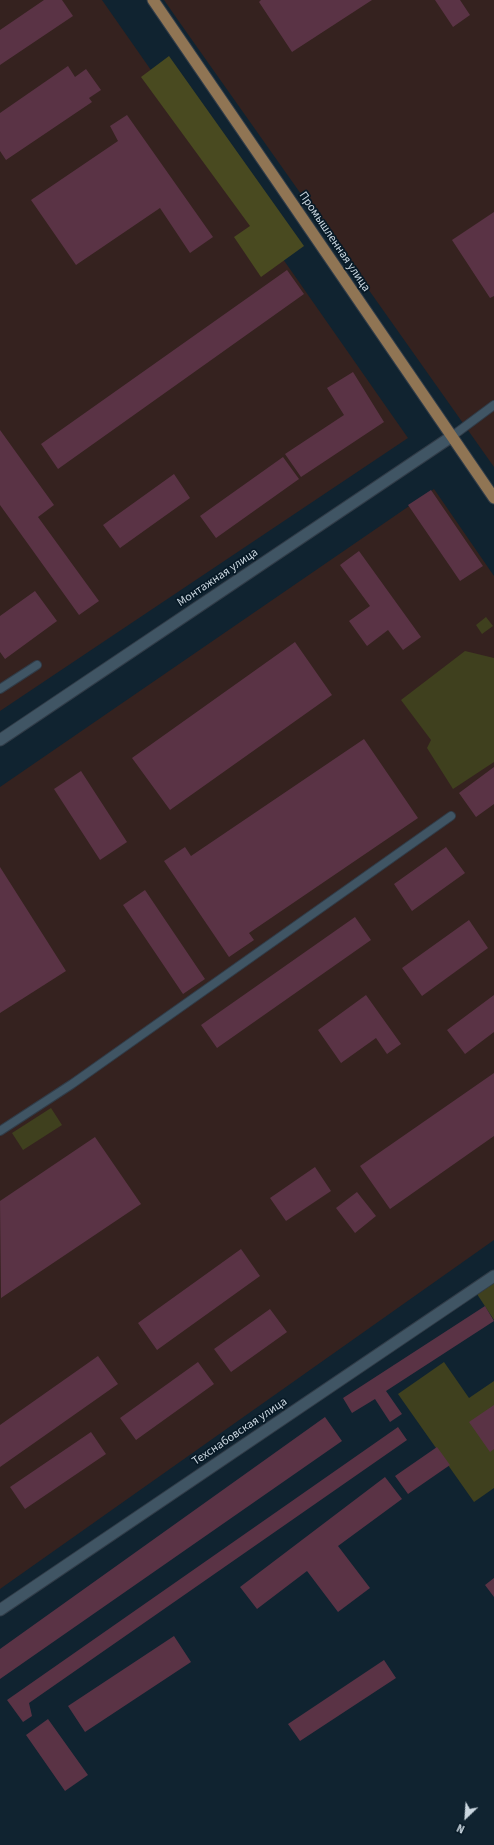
<!DOCTYPE html>
<meta charset="utf-8">
<style>
body{margin:0}
#map{position:relative;width:494px;height:1845px;overflow:hidden;background:#102330;font-family:"Source Sans 3",sans-serif}
canvas{display:block}
.north{position:absolute;left:446px;top:1797px;width:40px;height:40px;-webkit-text-stroke:3px #071926;paint-order:stroke;rotate:205deg;font-size:11px;font-weight:700;line-height:16px;text-align:center;color:#cbd7e0}
.north::after{content:'';display:block;margin:auto;width:14px;height:18px;background:#cbd7e0;clip-path:polygon(50% 0,100% 100%,50% 72%,0 100%)}
</style>
<div id="map">
<canvas width="494" height="1845"></canvas>
<div class="north">N</div>
</div>
<script>
const context = document.querySelector('canvas').getContext('2d');
context.lineJoin = 'round';
function fill(path, color) {
  context.fillStyle = color;
  context.fill(path, 'evenodd');
}
function strokePath(path, color, width, dash) {
  context.strokeStyle = color;
  context.lineWidth = width;
  context.lineCap = dash ? 'butt' : 'round';
  context.setLineDash(dash || []);
  context.stroke(path);
}
function label(font, color, halo, rows, align = 'center') {
  context.font = font + ' "Source Sans 3",sans-serif';
  context.lineWidth = 3.5;
  context.setLineDash([]);
  context.textBaseline = 'middle';
  context.strokeStyle = halo;
  context.fillStyle = color;
  for (const [text, x, y, turn = 0] of rows) {
    context.save();
    context.translate(x, y);
    context.rotate((+turn || 0) * Math.PI / 180);
    context.textAlign = isNaN(turn) ? turn : align;
    if (halo) context.strokeText(text, 0, 0);
    context.fillText(text, 0, 0);
    context.restore();
  }
}
fill(new Path2D(`
 M0,0h102l306,438 -408,273z
 M164,0h330v467l-314,-444z
 M434,489l60,87v664l-494,349v-802z`), '#35221f');
fill(new Path2D(`
 M486,617l7,9 -11,8 -6,-9z
 M465,651l29,7v104l-41,27 -26,-41 4,-8 -30,-40z
 M51,1108l11,17 -39,25 -11,-17z
 M494,1283v37l-17,-26z
 M444,1362l25,36 25,-17v107l-20,14 -76,-108z`), '#3f401e');
fill(new Path2D(`
 M169,56l135,190 -43,31 -27,-40 16,-11 -109,-149z`), '#494a20');
fill(new Path2D(`
 M44,0h18l11,16 -73,49v-35z
 M261,0h111l-80,52 -33,-50z
 M435,0h25l10,15 -17,12z
 M68,66l7,11 11,-8 15,21 -12,8 3,4 -86,58 -6,-9v-38z
 M127,115l86,122 -23,16 -30,-45 -84,57 -45,-65 87,-59 -8,-15z
 M494,212v84l-4,2 -38,-58z
 M287,270l17,24 -246,175 -17,-25z
 M353,372l31,50 -83,55 -16,-23 59,-39 -17,-27z
 M0,430l54,75 -16,12 61,84 -20,14 -79,-110z
 M283,457l16,22 -83,59 -16,-22z
 M174,474l16,24 -70,50 -17,-23z
 M431,490l52,76 -23,15 -52,-76z
 M359,551l62,86 -18,13 -15,-20 -21,16 -18,-25 21,-15 -30,-41z
 M35,591l22,30 -52,38 -5,-7v-36z
 M295,642l37,53 -162,115 -38,-52z
 M364,739l54,79 -169,115 5,7 -25,17 -65,-96 21,-14 6,9z
 M494,767v37l-18,13 -17,-24z
 M81,771l46,71 -27,18 -46,-71z
 M446,847l19,26 -53,38 -18,-27z
 M0,867l66,104 -66,42z
 M145,890l60,89 -22,15 -60,-89z
 M355,917l16,23 -154,108 -16,-23z
 M469,920l19,28 -66,48 -20,-28z
 M366,995l35,49 -14,10 -11,-16 -35,25 -23,-33z
 M494,995v37l-29,22 -18,-24z
 M494,1073v63l-104,73 -30,-43z
 M95,1137l46,67 -140,94 -1,-97z
 M315,1167l16,24 -45,30 -16,-23z
 M357,1192l19,24 -21,17 -19,-25z
 M241,1249l19,27 -103,74 -19,-27z
 M485,1306l9,15 -108,70 16,23 -12,8 -15,-23 -23,14 -9,-15z
 M270,1309l17,23 -56,40 -17,-23z
 M98,1356l20,28 -118,83v-42z
 M198,1362l16,22 -78,56 -16,-22z
 M494,1405v44l-4,3 -21,-30z
 M325,1417l17,24 -342,238v-30z
 M398,1427l9,13 -378,263 3,13 -9,6 -16,-22z
 M91,1432l15,22 -81,55 -15,-22z
 M437,1447l13,18 -42,29 -13,-18z
 M385,1477l17,22 -64,47 32,42 -32,24 -31,-41 -50,38 -17,-22z
 M494,1578v19l-9,-12z
 M174,1636l17,26 -106,70 -17,-26z
 M384,1660l12,18 -96,63 -12,-17z
 M48,1719l40,56 -23,16 -39,-56z`), '#5a3345');
const service = new Path2D(`
 M451,437l43,-32
 M0,689l37,-24
 M0,1131l72,-47 379,-268`);
const tertiary = new Path2D(`
 M0,740l451,-303
 M0,1610l494,-334`);
const primary = new Path2D(`
 M153,0l341,498`);
strokePath(service, '#313c48', 10);
strokePath(tertiary, '#313c48', 13);
strokePath(primary, '#313c48', 13);
strokePath(service, '#405564', 8);
strokePath(tertiary, '#405564', 11);
strokePath(primary, '#907554', 11);
label('12px', '#cbd7e0', '#071926', [
 ["Промышленная улица",334,242,56],
 ["Монтажная улица",218,578,-34],
 ["Техснабовская улица",240,1432,-34]
]);
</script>
